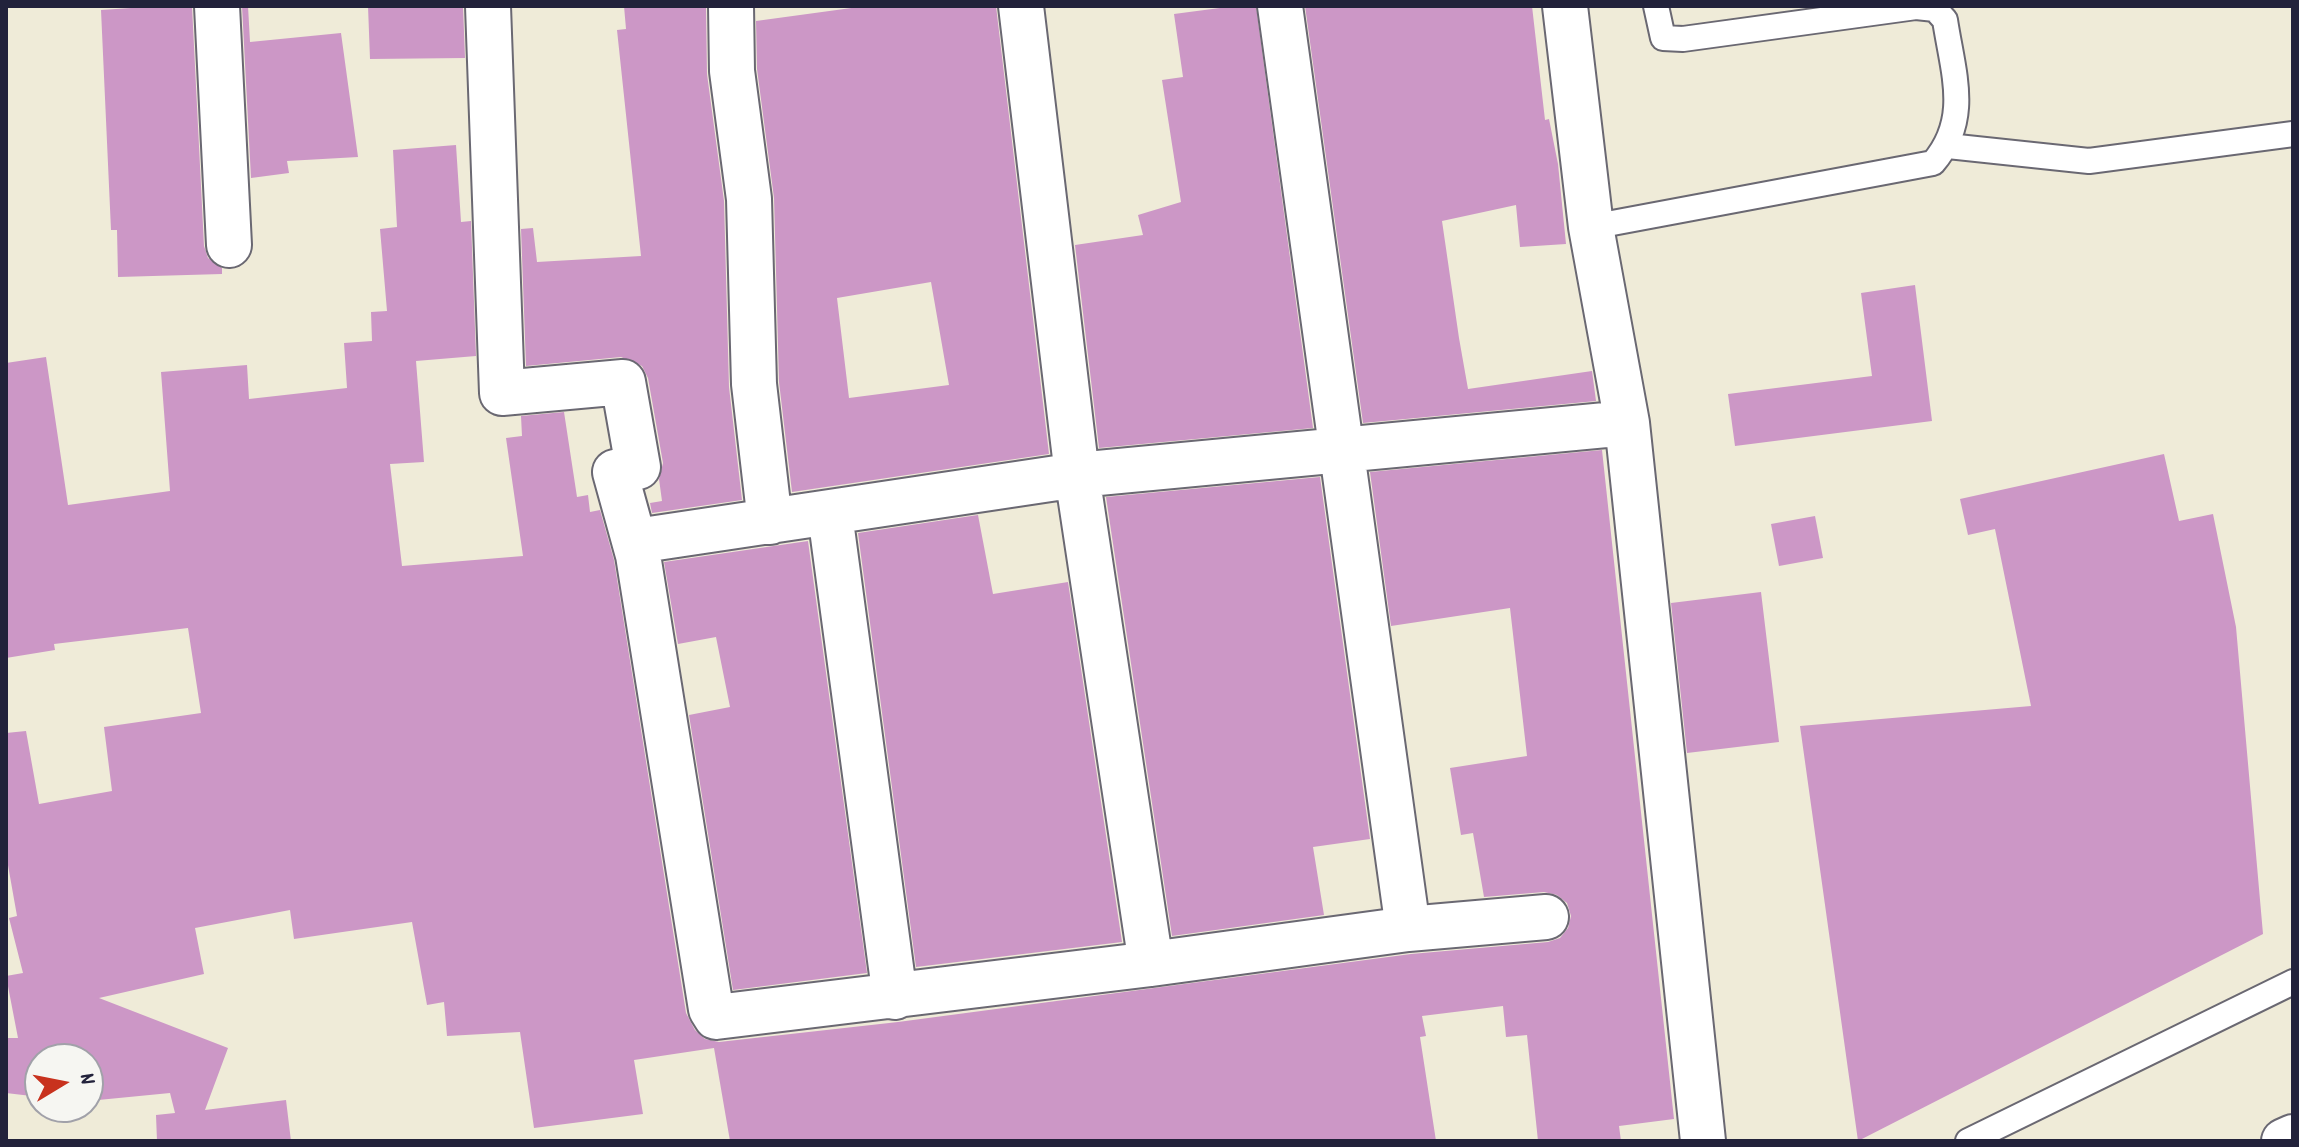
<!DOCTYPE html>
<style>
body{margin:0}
#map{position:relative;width:2299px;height:1147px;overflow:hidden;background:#efebd8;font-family:Dekko,sans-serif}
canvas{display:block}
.frame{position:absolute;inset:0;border:8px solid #22223b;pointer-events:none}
.north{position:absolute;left:24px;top:1043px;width:80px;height:80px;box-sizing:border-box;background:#f6f6f2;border:2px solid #a1a1a9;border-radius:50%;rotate:80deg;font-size:22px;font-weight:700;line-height:32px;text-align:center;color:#22223b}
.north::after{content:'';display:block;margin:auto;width:28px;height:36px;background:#c8321e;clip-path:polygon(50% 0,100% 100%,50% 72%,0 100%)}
</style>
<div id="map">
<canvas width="2299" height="1147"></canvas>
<div class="frame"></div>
<div class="north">N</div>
</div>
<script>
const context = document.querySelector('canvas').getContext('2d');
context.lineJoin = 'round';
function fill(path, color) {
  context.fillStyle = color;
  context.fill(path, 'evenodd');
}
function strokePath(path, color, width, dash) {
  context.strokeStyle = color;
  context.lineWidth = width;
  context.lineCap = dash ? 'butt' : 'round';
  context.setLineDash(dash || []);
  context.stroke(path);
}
fill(new Path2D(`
 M161,6h31l12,240 4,12 14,10v6l-104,3 -1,-47h-6l-10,-220z
 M242,6h6l2,36 91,-9 17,124 -71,4 2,12 -38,5z
 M368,6h95l2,52 -95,1z
 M624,6h82l1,68 17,127 5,186 13,113 -90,13 -2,-10 12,-2 -3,-22 4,-16 -15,-85 -6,-12 -21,-9 -95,9 -5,-137 12,-1 4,34 104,-6 -24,-226 9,-1z
 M866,6h130l53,448 -257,38 -13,-110 -5,-184 -17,-129 -1,-48zM931,282l18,103 -100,13 -12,-100z
 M1235,6h21l57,422 -214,20 -24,-203 68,-10 -5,-20 43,-13 -19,-122 21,-3 -9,-63z
 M1305,6h227l13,114 4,-1 9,45 8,80 -46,3 -4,-42 -74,16 17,117 9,51 124,-18 4,30 -233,22z
 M456,145l5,77 10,-1 5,135 -60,5 8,101 -34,2 12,102 121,-10 -17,-118 16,-2 -1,-20 43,-4 13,85 11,-2 2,17 10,-2 14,50 72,453 9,17 10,9 14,3 179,-20 513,-68 137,-12 12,-4 8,-10 3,-12 -4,-13 -10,-8 -13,-3 -60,5 -11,-64 -12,2 -11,-67 77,-12 -17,-148 -119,18 -21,-154 232,-22 72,669 -55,7 2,15h-83l-11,-106 -21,2 -3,-31 -81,10 4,20 -6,1 16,104h-706l-16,-93 -80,12 9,54 -109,14 -14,-96 -73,4 -3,-34 -17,3 -15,-83 -118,17 -4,-29 -95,18 9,46 -105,24 129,50 -23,62 81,-10 5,41h-134l-1,-26 19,-2 -5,-20 -82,8v-42h-48v38l-34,-4v-55h12l-12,-62 17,-3 -14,-55 8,-2 -11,-62v-121l20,-2 13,73 73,-13 -8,-64 97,-14 -13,-85 -134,16 1,6 -49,8v-295l40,-6 22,148 102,-14 -9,-119 86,-7 2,34 98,-11 -3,-45 28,-2 -1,-29 16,-1 -7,-82 17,-2 -4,-77z
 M1915,285l17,136 -197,25 -7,-52 144,-18 -11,-83z
 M2164,454l15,67 34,-7 23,113 27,307 -405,207 -58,-415 231,-20 -36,-177 -27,6 -8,-36z
 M1320,477l50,362 -57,8 11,68 -152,21 -66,-439z
 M978,515l15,79 75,-12 54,360 -206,25 -58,-434z
 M1815,516l8,42 -44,8 -8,-42z
 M808,541l59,432 -134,17 -44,-275 41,-8 -14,-70 -38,7 -14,-82z
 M1761,592l18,150 -92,11 -16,-150z`), '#cc97c6');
const service = new Path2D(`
 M1948,146l141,15 204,-27
 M1591,227l342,-64c38,-44 20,-90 12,-143l-10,-11 -19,-2 -233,32 -20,-1 -7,-32
 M1968,1141l325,-159`);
const minor = new Path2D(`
 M217,6l12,239
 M488,6l14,387 121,-11 15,85 -23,5 23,83
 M731,6l1,65 17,128 5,185 16,138
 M1021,6l56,469 74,489 -435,53 -5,-8 -73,-454 5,-15 434,-65 550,-52
 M1565,6l26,221 36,196 76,718
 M830,514l65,483
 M1408,929l138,-12
 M1151,964l257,-35 -128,-923
 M2284,1141l9,-4`);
strokePath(service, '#6a6872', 28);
strokePath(minor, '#6a6872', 48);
strokePath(service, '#fff', 24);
strokePath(minor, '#fff', 44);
</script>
